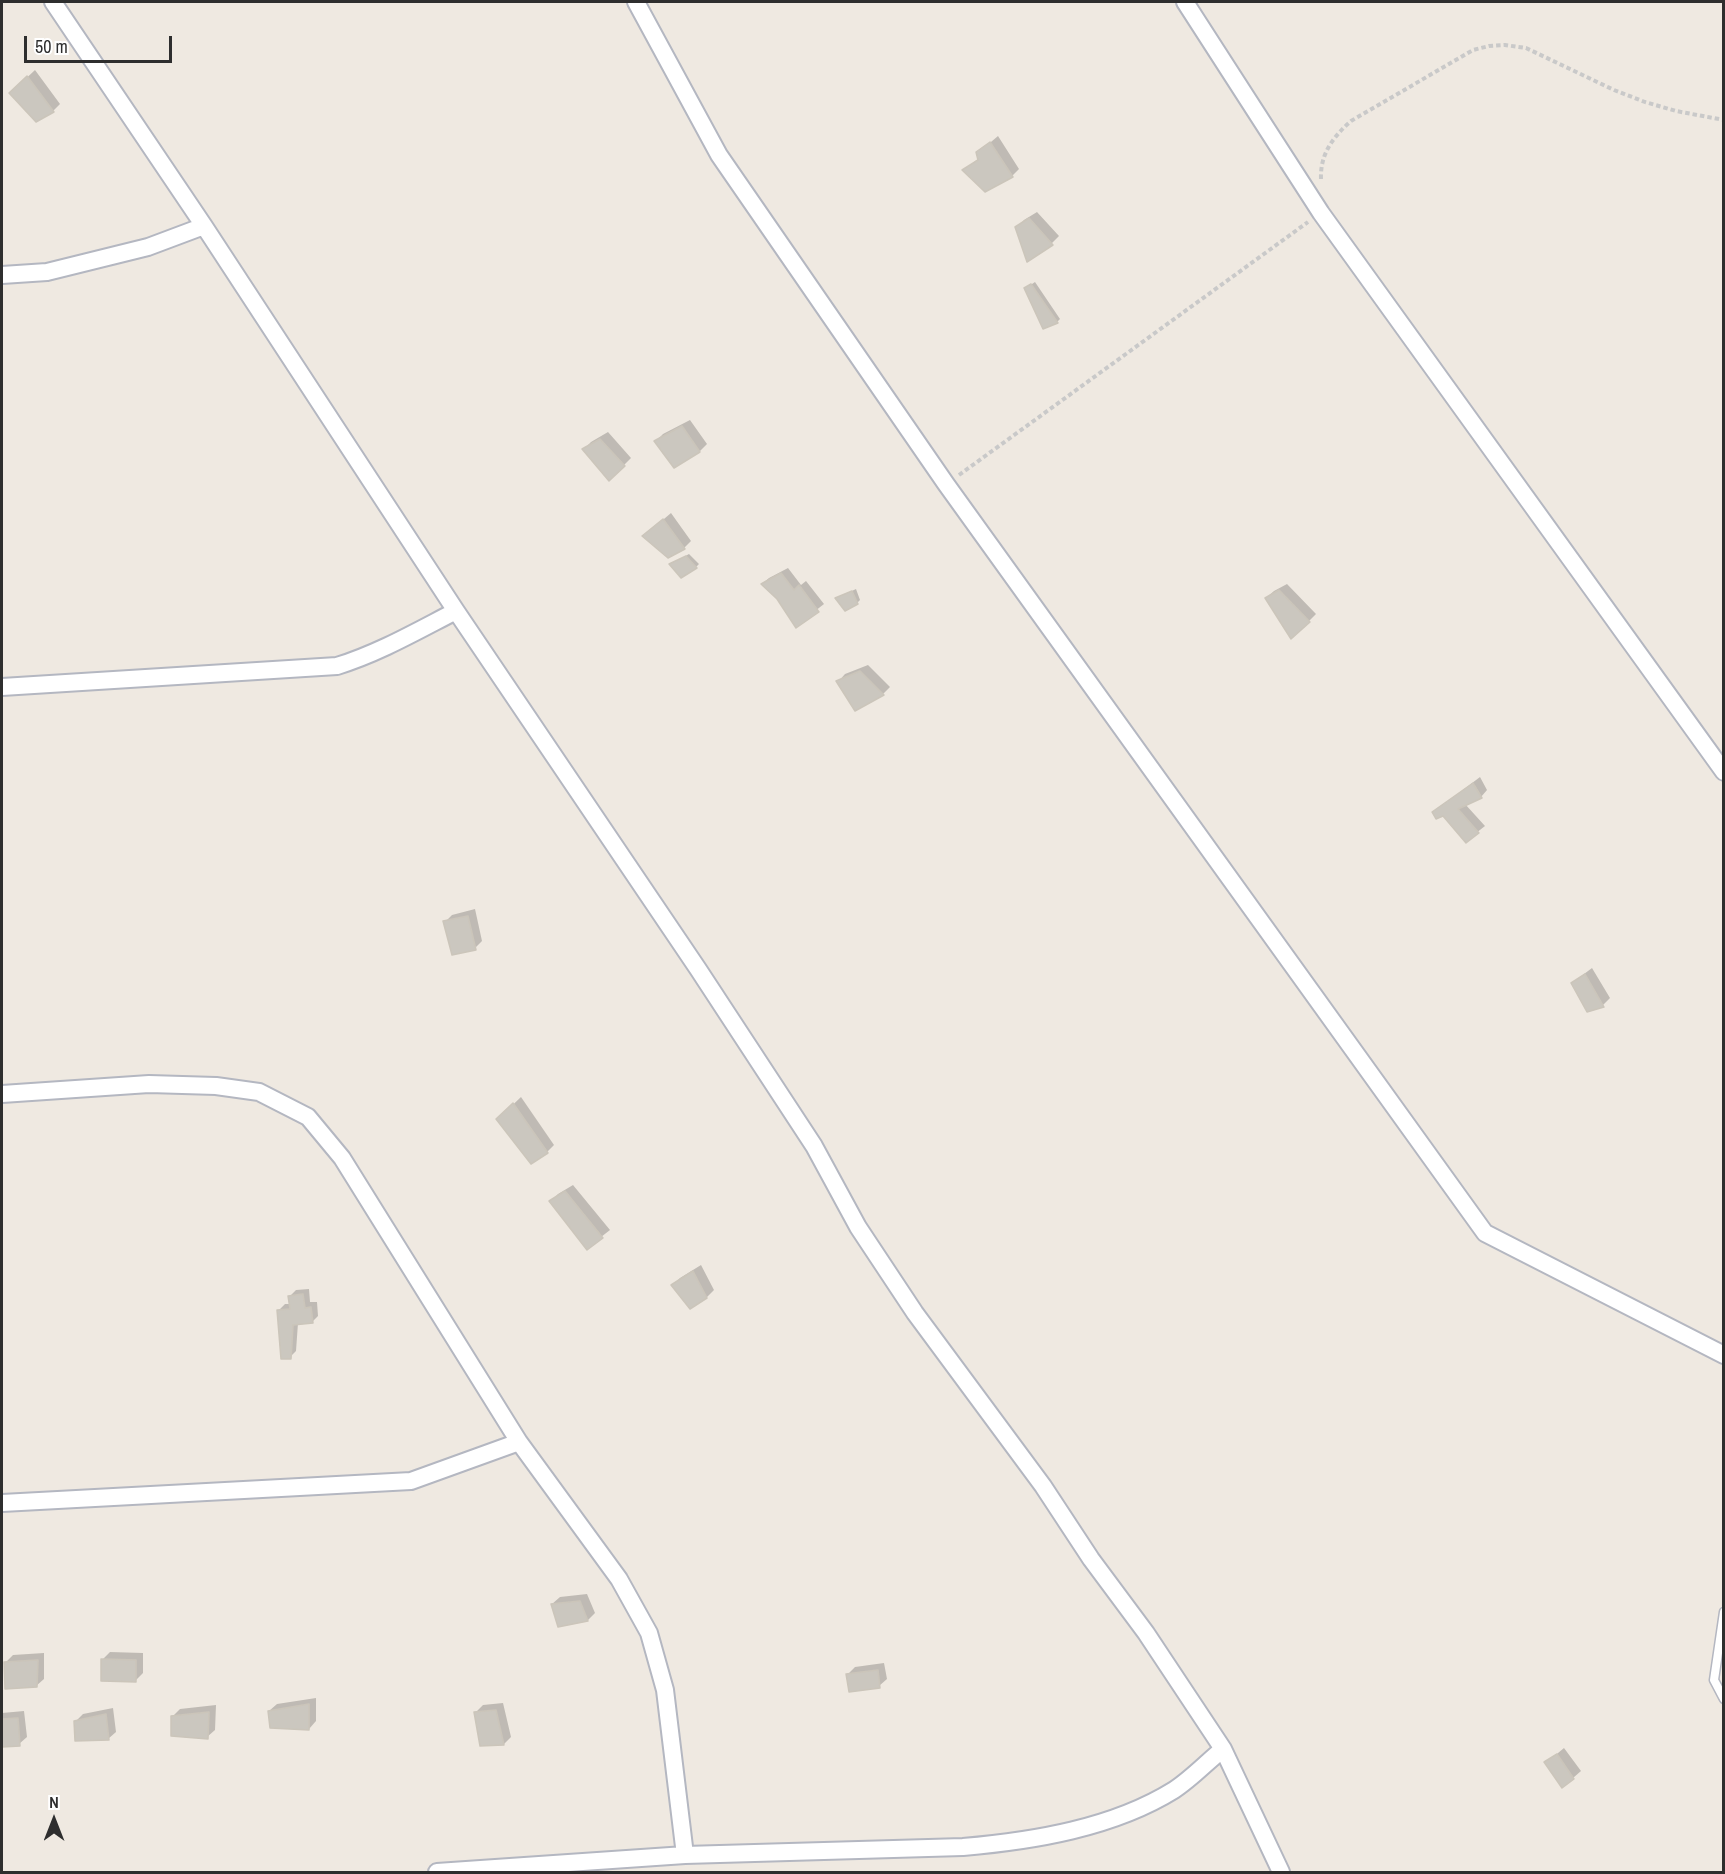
<!DOCTYPE html>
<style>
body{margin:0}
#map{position:relative;width:1725px;height:1874px;overflow:hidden;background:#efe9e1;font-family:"Archivo Narrow",sans-serif}
canvas{display:block}
.frame{position:absolute;inset:0;border:3px solid #2e2e2e;pointer-events:none}
.north{position:absolute;left:24px;top:1790px;width:60px;height:60px;-webkit-text-stroke:4px #fff;paint-order:stroke;rotate:0deg;font-size:16px;font-weight:700;line-height:24px;text-align:center;color:#2e2e2e}
.north::after{content:'';display:block;margin:auto;width:21px;height:27px;background:#2e2e2e;clip-path:polygon(50% 0,100% 100%,50% 72%,0 100%)}
.scale{position:absolute;left:24px;top:36px;width:148px;height:27px;box-sizing:border-box;border:3px solid #2e2e2e;border-top:0;padding-left:8px;font-size:18px;line-height:21px;white-space:nowrap;color:#2e2e2e;-webkit-text-stroke:4px #fff;paint-order:stroke}
</style>
<div id="map">
<canvas width="1725" height="1874"></canvas>
<div class="frame"></div>
<div class="north">N</div>
<div class="scale">50 m</div>
</div>
<script>
const context = document.querySelector('canvas').getContext('2d');
context.lineJoin = 'round';
function fill(path, color) {
  context.fillStyle = color;
  context.fill(path, 'evenodd');
}
function strokePath(path, color, width, dash) {
  context.strokeStyle = color;
  context.lineWidth = width;
  context.lineCap = dash ? 'butt' : 'round';
  context.setLineDash(dash || []);
  context.stroke(path);
}
fill(new Path2D(`
 M35,70l25,34 -7,7 -35,-25z
 M998,136l21,33 -7,7 -48,-6 15,-12 -1,-5z
 M1037,212l22,24 -7,7 -24,17 -11,-32 7,-8z
 M1035,282l25,37 -3,3 -28,-36z
 M690,420l17,24 -7,7 -25,15 -19,-25 7,-7z
 M608,432l23,26 -7,7 -40,-16 7,-7z
 M671,513l20,28 -7,7 -40,-12z
 M689,554l10,10 -3,3 -25,-3z
 M788,568l13,17 5,-4 18,23 -28,22 -18,-28 -15,-15 6,-5z
 M1287,584l29,30 -7,7 -43,-23 8,-7z
 M856,589l4,11 -3,3 -20,-5z
 M868,665l22,22 -7,7 -28,15 -17,-27 7,-8z
 M1480,777l7,13 -6,7 -16,7 20,22 -19,15 -22,-27 -10,-2z
 M475,909l7,32 -7,7 -30,-26 7,-7z
 M1592,968l18,30 -7,7 -31,-22z
 M521,1097l33,48 -7,7 -49,-33z
 M573,1185l37,45 -23,18 -36,-47 7,-7z
 M701,1265l13,25 -7,7 -16,10 -18,-22 7,-7z
 M309,1289l1,13h7l1,14 -6,6 -14,1 -2,28 -6,6 -11,-47 6,-6h6l-1,-8 6,-6z
 M587,1594l8,19 -7,7 -29,6 -7,-22 8,-7z
 M110,1652l33,1v20l-7,7 -33,-21z
 M44,1653v26l-8,7 -30,-24 7,-7z
 M884,1663l3,16 -8,7 -31,-12 7,-7z
 M316,1698v23l-7,8 -40,-18 8,-7z
 M503,1703l8,34 -7,7h-23l-5,-32 7,-7z
 M216,1705l-1,25 -8,7 -35,-20 8,-8z
 M113,1708l3,24 -8,7 -32,-18 7,-7z
 M24,1711l3,26 -8,7 -17,2v-33z
 M1564,1748l17,23 -8,7 -27,-15z`), '#0003');
const building = new Path2D(`
 M27,76l27,36 -18,10 -27,-29z
 M990,142l23,35 -28,15 -23,-22 16,-10 -2,-8z
 M1029,218l24,27 -26,17 -12,-35z
 M1031,284l27,39 -15,6 -19,-41z
 M682,426l18,26 -26,16 -20,-27z
 M600,439l25,27 -16,15 -27,-32z
 M663,519l22,30 -17,9 -26,-22z
 M686,556l11,12 -16,10 -12,-14z
 M781,573l13,17 5,-5 20,27 -23,16 -19,-29 -16,-15z
 M1279,590l31,32 -19,17 -26,-41z
 M852,591l6,13 -13,7 -10,-13z
 M860,671l24,24 -29,16 -19,-30z
 M1473,783l9,15 -24,11 21,24 -13,10 -23,-27 -7,3 -4,-7z
 M468,916l8,34 -24,5 -9,-34z
 M1585,974l19,33 -17,5 -16,-29z
 M513,1103l35,50 -17,11 -35,-45z
 M565,1191l38,47 -16,12 -38,-49z
 M693,1271l14,27 -17,11 -19,-24z
 M303,1294l2,14 6,-1 2,16 -20,2 -2,34h-10l-4,-49 13,-1 -2,-13z
 M580,1601l8,20 -30,6 -7,-23z
 M101,1659l35,1v22l-35,-1z
 M38,1660l-1,27 -32,2 -1,-27z
 M878,1670l2,18 -31,4 -3,-18z
 M309,1704v26l-39,-2 -2,-17z
 M496,1710l8,35 -24,1 -6,-34z
 M209,1712l-1,27 -37,-3v-20z
 M106,1714l3,26 -34,1 -1,-20z
 M18,1718l2,28 -18,1v-28z
 M1557,1754l17,25 -12,9 -18,-26z`);
fill(building, '#cbc7bf');
strokePath(building, '#cbc5ba', 1.5);
const lane = new Path2D(`
 M1724,1612l-10,68 10,19`);
const street = new Path2D(`
 M53,2l151,224 252,385 242,358 116,177 44,81 57,86 128,173 48,73 55,74 77,116 58,123
 M636,2l83,153 227,329 539,749 239,122
 M1185,2l136,211 403,559
 M2,275l45,-3 101,-25 56,-21
 M2,687l335,-21c42,-13 80,-35 119,-55
 M2,1094l147,-10 67,2 43,6 49,25 34,41 177,284 100,137 30,54 16,57 20,165
 M2,1503l409,-22 108,-39
 M437,1872l248,-17 278,-8c70,-6 150,-19 211,-57 17,-11 33,-28 49,-41`);
strokePath(lane, '#b4b7c1', 11);
strokePath(street, '#b4b7c1', 20);
strokePath(new Path2D(`
 M1321,179c-1,-25 12,-42 30,-58l122,-71 16,-4 16,-1 21,3 88,42 31,12 31,9 48,9
 M959,475l349,-253`), '#c9c9c9', 4, [4.5, 3]);
strokePath(lane, '#fff', 8);
strokePath(street, '#fff', 16);
</script>
